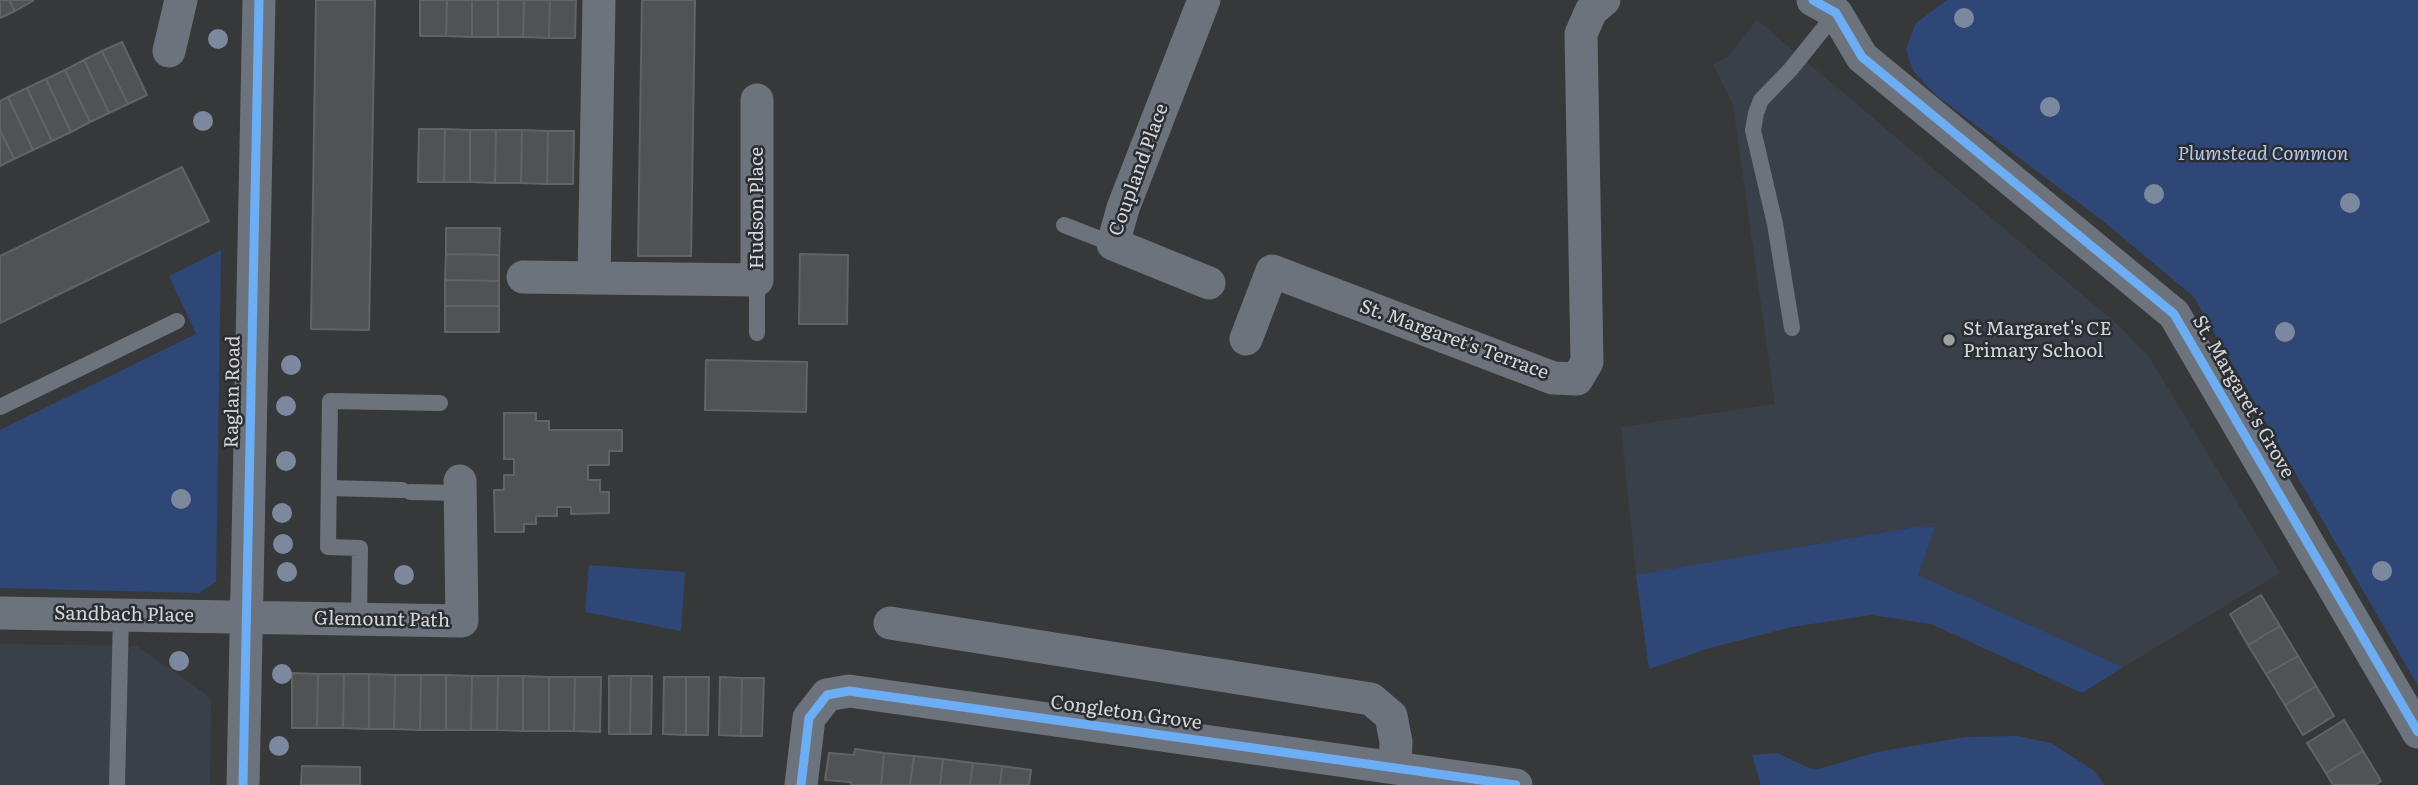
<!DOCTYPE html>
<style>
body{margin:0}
canvas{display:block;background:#36383a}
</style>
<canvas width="2418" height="785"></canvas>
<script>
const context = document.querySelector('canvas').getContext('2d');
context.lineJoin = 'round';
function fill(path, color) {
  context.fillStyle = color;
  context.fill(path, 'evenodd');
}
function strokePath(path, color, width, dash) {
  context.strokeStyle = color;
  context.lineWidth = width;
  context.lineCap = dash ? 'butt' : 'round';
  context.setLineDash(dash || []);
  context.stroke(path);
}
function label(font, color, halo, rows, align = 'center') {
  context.font = font + ' Literata,serif';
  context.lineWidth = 5;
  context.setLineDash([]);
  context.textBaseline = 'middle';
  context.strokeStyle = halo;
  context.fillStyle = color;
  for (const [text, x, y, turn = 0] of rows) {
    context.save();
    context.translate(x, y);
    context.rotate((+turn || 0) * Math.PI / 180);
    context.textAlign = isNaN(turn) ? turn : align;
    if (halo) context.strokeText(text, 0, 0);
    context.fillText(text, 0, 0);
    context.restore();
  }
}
fill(new Path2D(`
 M1757,20l360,304 32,33 131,216 -157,94 -205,-92 16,-48 -13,-1 -285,49 -15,-148 154,-23 -42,-299 -20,-41 15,-7z
 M0,644l137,2 74,52 -1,87h-210z`), '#3a4049');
fill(new Path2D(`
 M1947,0h471v686l-224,-389 -91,-76 -167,-126 -23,-24 -7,-22 10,-26z
 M221,250l-5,332 -17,11 -199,-5v-158l196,-96 -27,-58z
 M1921,526l14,1 -17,48 205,92 -41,26 -151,-69 -60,-9 -79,12 -82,21 -61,21 -13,-94z
 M589,565l96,7 -4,59 -96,-19z
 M2017,736l34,7 42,27 12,15h-344l-9,-30 25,-2 32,15 10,1 58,-17 88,-15z`), '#2f4776');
const building = new Path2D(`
 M0,0h9l6,11 -15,7z
 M9,0h24v1l-18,10z
 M316,0h59l-6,330 -58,-1z
 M420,0h27l-1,36h-26z
 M447,0h25v37l-26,-1z
 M472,0h26v37h-26z
 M498,0h26l-1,37h-25z
 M524,0h26l-1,38 -26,-1z
 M550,0h26l-1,38h-26z
 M642,0h53l-4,256h-53z
 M122,42l25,53 -19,9 -26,-53z
 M102,51l26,53 -19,9 -25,-53z
 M84,60l25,53 -19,9 -25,-52z
 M65,70l25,52 -19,10 -25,-53z
 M46,79l25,53 -19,9 -25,-53z
 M27,88l25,53 -19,9 -25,-53z
 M8,97l25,53 -19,9 -14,-29v-29z
 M419,129h26l-1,53h-26z
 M445,129l25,1v52h-26z
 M0,130l14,29 -14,7z
 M470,130h26l-1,53 -25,-1z
 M496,130h26l-1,53h-26z
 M522,130l26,1 -1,53 -26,-1z
 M548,131h26l-1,53h-26z
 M182,167l27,54 -209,102v-67z
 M446,228h54l-1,27 -53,-1z
 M446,254l53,1v26l-54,-1z
 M800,254l48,1 -1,69h-48z
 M445,280l54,1v25h-54z
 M445,306h54v26h-54z
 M706,360l101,2 -1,50 -101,-2z
 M504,413h32v8h13v9h73v21h-13v14h-21v15h12v12h9v21l-38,1v-7h-14v9h-21v8h-12v8h-29l-1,-42h10v-15h10v-16h-10z
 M2261,595l19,31 -32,19 -18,-31z
 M2280,626l18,30 -32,18 -18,-29z
 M2298,656l18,30 -31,19 -19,-31z
 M292,673l26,1 -1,54h-25z
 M318,674h26l-1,54h-26z
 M344,674h25v55l-26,-1z
 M369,674l26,1 -1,54h-25z
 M395,675h26l-1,55 -26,-1z
 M421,675h25v55h-26z
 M446,675l26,1 -1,54h-25z
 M472,676h26l-1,54h-26z
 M498,676h25v55l-26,-1z
 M523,676l26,1v54h-26z
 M609,676h22l-1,58h-21z
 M631,676h21l-1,58h-21z
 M549,677h26l-1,54h-25z
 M575,677h26l-1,55 -26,-1z
 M664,677h22v58l-23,-1z
 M686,677h23l-1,58h-22z
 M720,677l22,1 -1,58 -22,-1z
 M742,678h22l-2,58h-21z
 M2316,686l18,30 -31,19 -18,-30z
 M2344,720l19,31 -37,22 -19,-30z
 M855,749l29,4 -3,32h-30v-3l-26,-2 4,-27 25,2z
 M2363,751l18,30 -6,4h-42l-7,-12z
 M884,753l30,3 -4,29h-29z
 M914,756l29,3 -3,26h-30z
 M943,759l30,4 -3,22h-30z
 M973,763l29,3 -2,19h-30z
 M302,766l58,1v18h-59z
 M1002,766l29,4 -2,15h-29z`);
fill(building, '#515254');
strokePath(building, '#616365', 2);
strokePath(new Path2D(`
 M1064,225l49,19
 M1792,328l-17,-104 -22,-94 3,-17 5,-13 30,-31 45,-56
 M757,333v-53
 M0,407l177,-86
 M329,488l73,2
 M410,492l50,1
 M359,619l1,-71 -32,-1 2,-146 110,2
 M117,785l4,-170`), '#6d737c', 16);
strokePath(new Path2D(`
 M599,0l-5,278 163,2v-180
 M1204,0l-81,208 -10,36 96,39
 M1813,0l23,13 26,44 312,257 244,418
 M169,51l12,-51
 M523,277l71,1
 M1246,339l26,-68 281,107 24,1 10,-17 -6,-328 10,-23 13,-11
 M0,613l462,8 -2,-140
 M890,623l481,76 20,17 5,26 -1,26
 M243,785l16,-785
 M801,785l8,-67 18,-23 22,-4 667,94`), '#6d737c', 33);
strokePath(new Path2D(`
 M1813,0l23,13 26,44 312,257 244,418
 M243,785l16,-785
 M801,785l8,-67 18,-23 22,-4 667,94`), '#6dadf4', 9);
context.fillStyle = '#7c889d';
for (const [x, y] of [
 [1964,18],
 [218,39],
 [2050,107],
 [203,121],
 [2154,194],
 [2350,203],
 [2285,332],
 [291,365],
 [286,406],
 [286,461],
 [181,499],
 [282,513],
 [283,544],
 [2382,571],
 [287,572],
 [404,575],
 [179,661],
 [282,674],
 [279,746]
]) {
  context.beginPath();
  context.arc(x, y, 10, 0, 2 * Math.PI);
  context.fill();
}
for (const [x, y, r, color] of [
 [1949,340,7,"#9d9fa2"]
]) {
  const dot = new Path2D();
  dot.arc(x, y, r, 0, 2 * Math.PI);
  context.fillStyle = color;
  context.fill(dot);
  strokePath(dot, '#2a2d32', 2.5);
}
label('italic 19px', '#b5c9ee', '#2a2d32', [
 ["Plumstead Common",2263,154]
]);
label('19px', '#d5d7da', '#2a2d32', [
 ["Coupland Place",1139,170,-70],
 ["Hudson Place",757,208,-90],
 ["St. Margaret's Terrace",1454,340,20],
 ["Raglan Road",233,392,-89],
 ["St. Margaret's Grove",2243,397,60],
 ["Sandbach Place",124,615,1],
 ["Glemount Path",382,620,1],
 ["Congleton Grove",1126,713,8]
]);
label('19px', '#d5d7da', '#2a2d32', [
 ["St Margaret's CE",1963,329],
 ["Primary School",1963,351]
], 'left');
</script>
